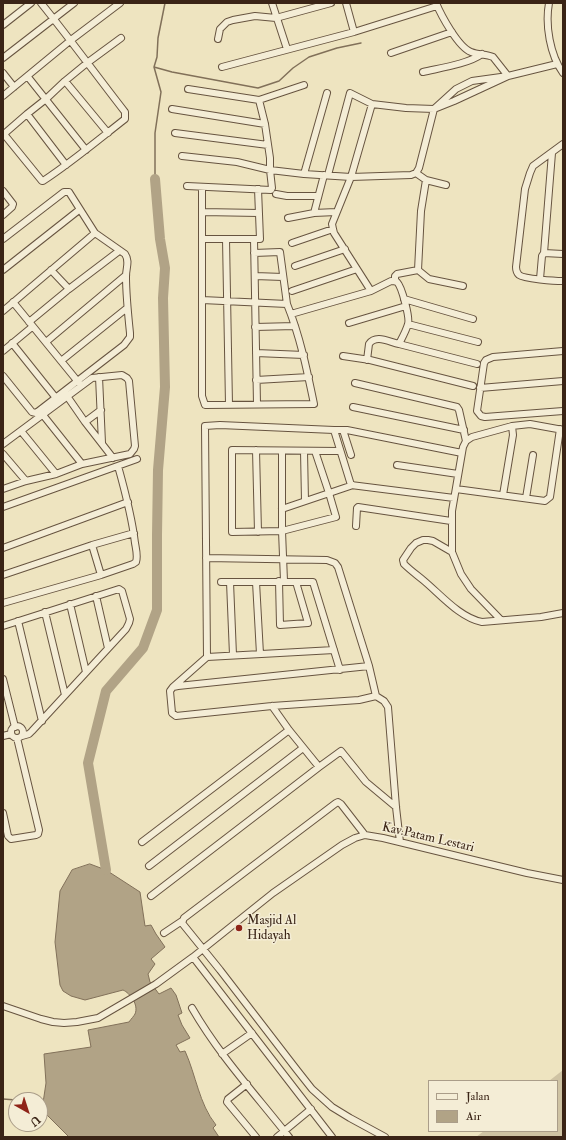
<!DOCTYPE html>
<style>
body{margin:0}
#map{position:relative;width:566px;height:1140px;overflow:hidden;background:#eee4c0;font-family:"IM FELL Double Pica",serif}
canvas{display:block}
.frame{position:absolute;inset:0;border:4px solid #3a2416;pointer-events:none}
.legend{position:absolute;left:428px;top:1080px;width:130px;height:52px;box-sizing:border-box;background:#f4edd6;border:1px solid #aa9d89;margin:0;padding:5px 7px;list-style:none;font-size:12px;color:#3a2416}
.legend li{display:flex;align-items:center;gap:8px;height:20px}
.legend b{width:20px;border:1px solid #aa9d89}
.north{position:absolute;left:8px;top:1092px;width:40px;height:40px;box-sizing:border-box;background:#f4edd6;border:1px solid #aa9d89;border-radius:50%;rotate:141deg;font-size:11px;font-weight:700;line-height:16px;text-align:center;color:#3a2416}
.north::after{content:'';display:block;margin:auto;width:14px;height:18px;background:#8f2418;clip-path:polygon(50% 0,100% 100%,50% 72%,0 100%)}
</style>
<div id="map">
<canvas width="566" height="1140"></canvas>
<div class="frame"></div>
<ul class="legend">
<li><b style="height:5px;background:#f4edd6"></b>Jalan</li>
<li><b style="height:11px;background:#b1a386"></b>Air</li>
</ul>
<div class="north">U</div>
</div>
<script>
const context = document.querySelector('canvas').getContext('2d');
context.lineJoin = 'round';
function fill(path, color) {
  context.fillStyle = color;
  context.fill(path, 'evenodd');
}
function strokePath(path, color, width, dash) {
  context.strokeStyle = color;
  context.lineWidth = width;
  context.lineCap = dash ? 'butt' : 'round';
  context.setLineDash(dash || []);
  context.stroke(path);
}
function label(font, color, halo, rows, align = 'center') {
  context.font = font + ' "IM FELL Double Pica",serif';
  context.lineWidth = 3;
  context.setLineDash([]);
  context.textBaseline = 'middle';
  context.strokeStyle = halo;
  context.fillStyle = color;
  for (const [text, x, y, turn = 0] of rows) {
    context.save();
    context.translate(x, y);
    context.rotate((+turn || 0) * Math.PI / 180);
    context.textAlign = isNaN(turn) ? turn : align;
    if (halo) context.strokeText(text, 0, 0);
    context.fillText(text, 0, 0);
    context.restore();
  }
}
fill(new Path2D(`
 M563,1070v67h-87l8,-6h73v-50h-8z`), '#cfc3a3');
const water = new Path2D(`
 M90,864l16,6 34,22 5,34 6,-1 5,9 9,13 -14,12 4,5 -7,10 2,8 9,12 12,-6 5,7 6,18 -4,2 4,10 8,13 -14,7 4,7 5,-1c11,24 14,53 31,74l-3,3 6,9h-150l-23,-23 -3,-11 3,-20 -2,-29 47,-7 -3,-17 41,-8c2,-3 5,-6 6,-8 4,-9 -5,-21 -12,-24l-38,10 -14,-4 -8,-5 -3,-6 -5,-43 5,-51 12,-21z`);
fill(water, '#b1a386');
strokePath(water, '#817059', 1);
strokePath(new Path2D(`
 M154,67l18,5 86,16 21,-7 14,-13 16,-11 28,-9 24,-5
 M155,179v-46l6,-41 -7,-25 3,-10 1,-19 7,-35
 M3,1099l13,1
 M40,1102l3,1`), '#817059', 1.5);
strokePath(new Path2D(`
 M106,870l-18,-107 18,-72 37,-43 14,-38v-75l1,-65 7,-83 -2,-89 2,-30 -5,-29 -5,-60`), '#b1a386', 10);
const minor = new Path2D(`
 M272,3l15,46
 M346,3l8,29
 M436,3c5,12 22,44 35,49 7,3 15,2 22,5l15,19
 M549,3c-4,22 1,52 14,70
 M3,25l28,-22
 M218,39l2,-10 7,-7 6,-2 22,-4 21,2 55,-15
 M391,53l61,-21
 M3,58l71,-55
 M222,67l132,-35 83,-26
 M423,72c17,-4 45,-8 59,-18
 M3,73l11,14
 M28,77l58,73
 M65,81l43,52
 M188,89l71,11 45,-15
 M3,96l68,-56 49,-37
 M172,109l93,15
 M27,114l19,-15 19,-18 22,-18 34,-25
 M3,133l39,48h1c29,-19 55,-41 82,-62v-7c-28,-36 -55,-73 -84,-109
 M175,133l93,12
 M4,134l23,-20 39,51
 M563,144l-30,22 -3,7 -5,16 -9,78c0,3 1,6 3,8 5,4 36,6 44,6
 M182,156l55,6 33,8 34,4 47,3 60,-2 5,-2 3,-5 15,-59 22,-20 16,-8 36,-5 49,-12
 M416,173l10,7 20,5
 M304,174l23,-81
 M328,175l22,-82 22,11
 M187,186l84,4 1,-2 -2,-18v-12l-5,-34 -6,-24
 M3,191l10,13 -1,3 -9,8
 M276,194l11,2h31
 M202,212l57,1
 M314,213l10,-38
 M288,218l26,-5 22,-1
 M3,239l61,-47h5l26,41 30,21c5,7 1,14 1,22 0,19 2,38 4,57v4l-6,8 -88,68 -4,-1 -29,-36
 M202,239h58l-2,-50
 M226,239l3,166
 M254,239l3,165
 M292,243l41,-14
 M254,253l26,-1 7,52
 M544,253l19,1
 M295,266l50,-17
 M3,270l76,-60
 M51,270l18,19
 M418,270l3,-59 5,-31
 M255,276l28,1
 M540,279l2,-23 2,-3 8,-100
 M395,281v-5l2,-2 21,-4 11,9 34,7
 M292,291l65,-22
 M404,299l69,20
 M202,300l85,4c13,32 20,66 27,100l-109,1 -3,-9v-208
 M13,302l66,81
 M3,311l92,-78
 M291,314l80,-23
 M29,322l40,-33 50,-38
 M349,323l57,-17
 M408,324l70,18
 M255,327l40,-1
 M46,342l80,-67
 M12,343l44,55
 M3,351l29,-24
 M563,351l-70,6 -7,3 -2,3 -7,48 4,5 4,1 78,-6
 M256,353l48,2
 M343,356l27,4 103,26
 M367,360l2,-16c7,-10 20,-2 30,0
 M61,361l66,-53
 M477,364l-78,-20c3,-6 7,-13 9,-20 2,-6 -6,-37 -11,-42 -2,-1 -3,-1 -6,-1l-20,10 -37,-58 -1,-4 -1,-5 19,-47 21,-73 34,4 28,1 20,-8 54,-25
 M99,377l3,66
 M256,380l53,-3
 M355,383l102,24 2,3 7,31
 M480,388l83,-7
 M67,396l18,26 28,36
 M353,407l111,23
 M43,415l39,49
 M85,422l16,-12
 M334,430h13l115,23
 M343,430l8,25
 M21,431l35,43
 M3,444l89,-66 30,-3 5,3 2,3 6,65 -1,3 -4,5 -48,10 -26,10 -30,7 -23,8
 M256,450l2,82
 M282,451v80l2,50
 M304,451l1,50
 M315,451l14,42 7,24 -54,14 -50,1v-82l108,1
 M3,454l23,27
 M397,465l61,9
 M456,489l89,12 5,-4 10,-68
 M503,495l10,-60 -1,-9
 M526,498l7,-43
 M3,507l134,-48
 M282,509l71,-24
 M356,526l1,-18 1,-1 93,14
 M92,545l9,30
 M3,548l125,-46
 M452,552v-41l11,-64 3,-6 6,-4 40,-11 18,-2 33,6
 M206,558l121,2 8,3 3,4 31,99
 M3,575l89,-30 42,-12
 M279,581l1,44 28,-2 -12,-41
 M221,582h92l27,88
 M230,582l3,73
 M256,582l4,72
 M96,596l12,52
 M3,603l98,-28 32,-11 3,-2c2,-6 0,-13 -1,-19 -3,-26 -10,-52 -17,-77
 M70,604l16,68
 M45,612l20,83
 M501,620l-30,-31 -10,-15 -9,-22 -19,-11 -5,-1h-5l-7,3 -5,5 -8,12 1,4c6,6 13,11 19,16 17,14 37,38 59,42l59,-5 22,-4
 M18,621l24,100
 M3,626l116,-37 3,2 8,28 -1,4 -3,6 -94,102 -3,3 -7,2
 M207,657l-2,-231 15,-1 114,5 17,55 103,13
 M3,679l12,48
 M173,687l34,-30 127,-7
 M376,696l-17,4 -87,6 -96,10 -4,-3 -2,-22 3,-4 5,-1 191,-20 7,30 8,5 4,6 8,100 4,35
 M272,706l17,24 30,37
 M11 732a6 6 0 1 1 12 0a6 6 0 1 1-12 0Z
 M3,736l8,-2
 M3,813l5,23 3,3 25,-4 2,-1 1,-4 -22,-92
 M365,835l-24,-31 -3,-2 -2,1 -152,115 -2,5 38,47 77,100 15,19 20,18 18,11 35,19
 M142,842l147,-112
 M149,866l154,-118
 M151,896l168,-129 22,-16 25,31 30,25
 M164,933l18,-12
 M193,957l139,180
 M3,1006l38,13 12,3 11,1 13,-1 21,-4 58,-34 37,-27 80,-64 69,-48 13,-7 10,-3 18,3 144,35 36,7
 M192,1008c27,47 64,87 97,129
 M222,1054l30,-21
 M247,1084l-19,15 -1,3 29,35
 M277,1137l34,-28`);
strokePath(minor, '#675440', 8);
strokePath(minor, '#f4edd6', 6);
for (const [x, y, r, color] of [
 [239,928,4,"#8f2418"]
]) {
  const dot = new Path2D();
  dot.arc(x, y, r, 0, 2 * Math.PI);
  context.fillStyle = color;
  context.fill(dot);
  strokePath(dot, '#f4edd6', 1.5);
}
label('13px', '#3a2416', '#f4edd6', [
 ["Kav.Patam Lestari",428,838,13]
]);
label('13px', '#3a2416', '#f4edd6', [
 ["Masjid Al",247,921],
 ["Hidayah",247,936]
], 'left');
</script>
